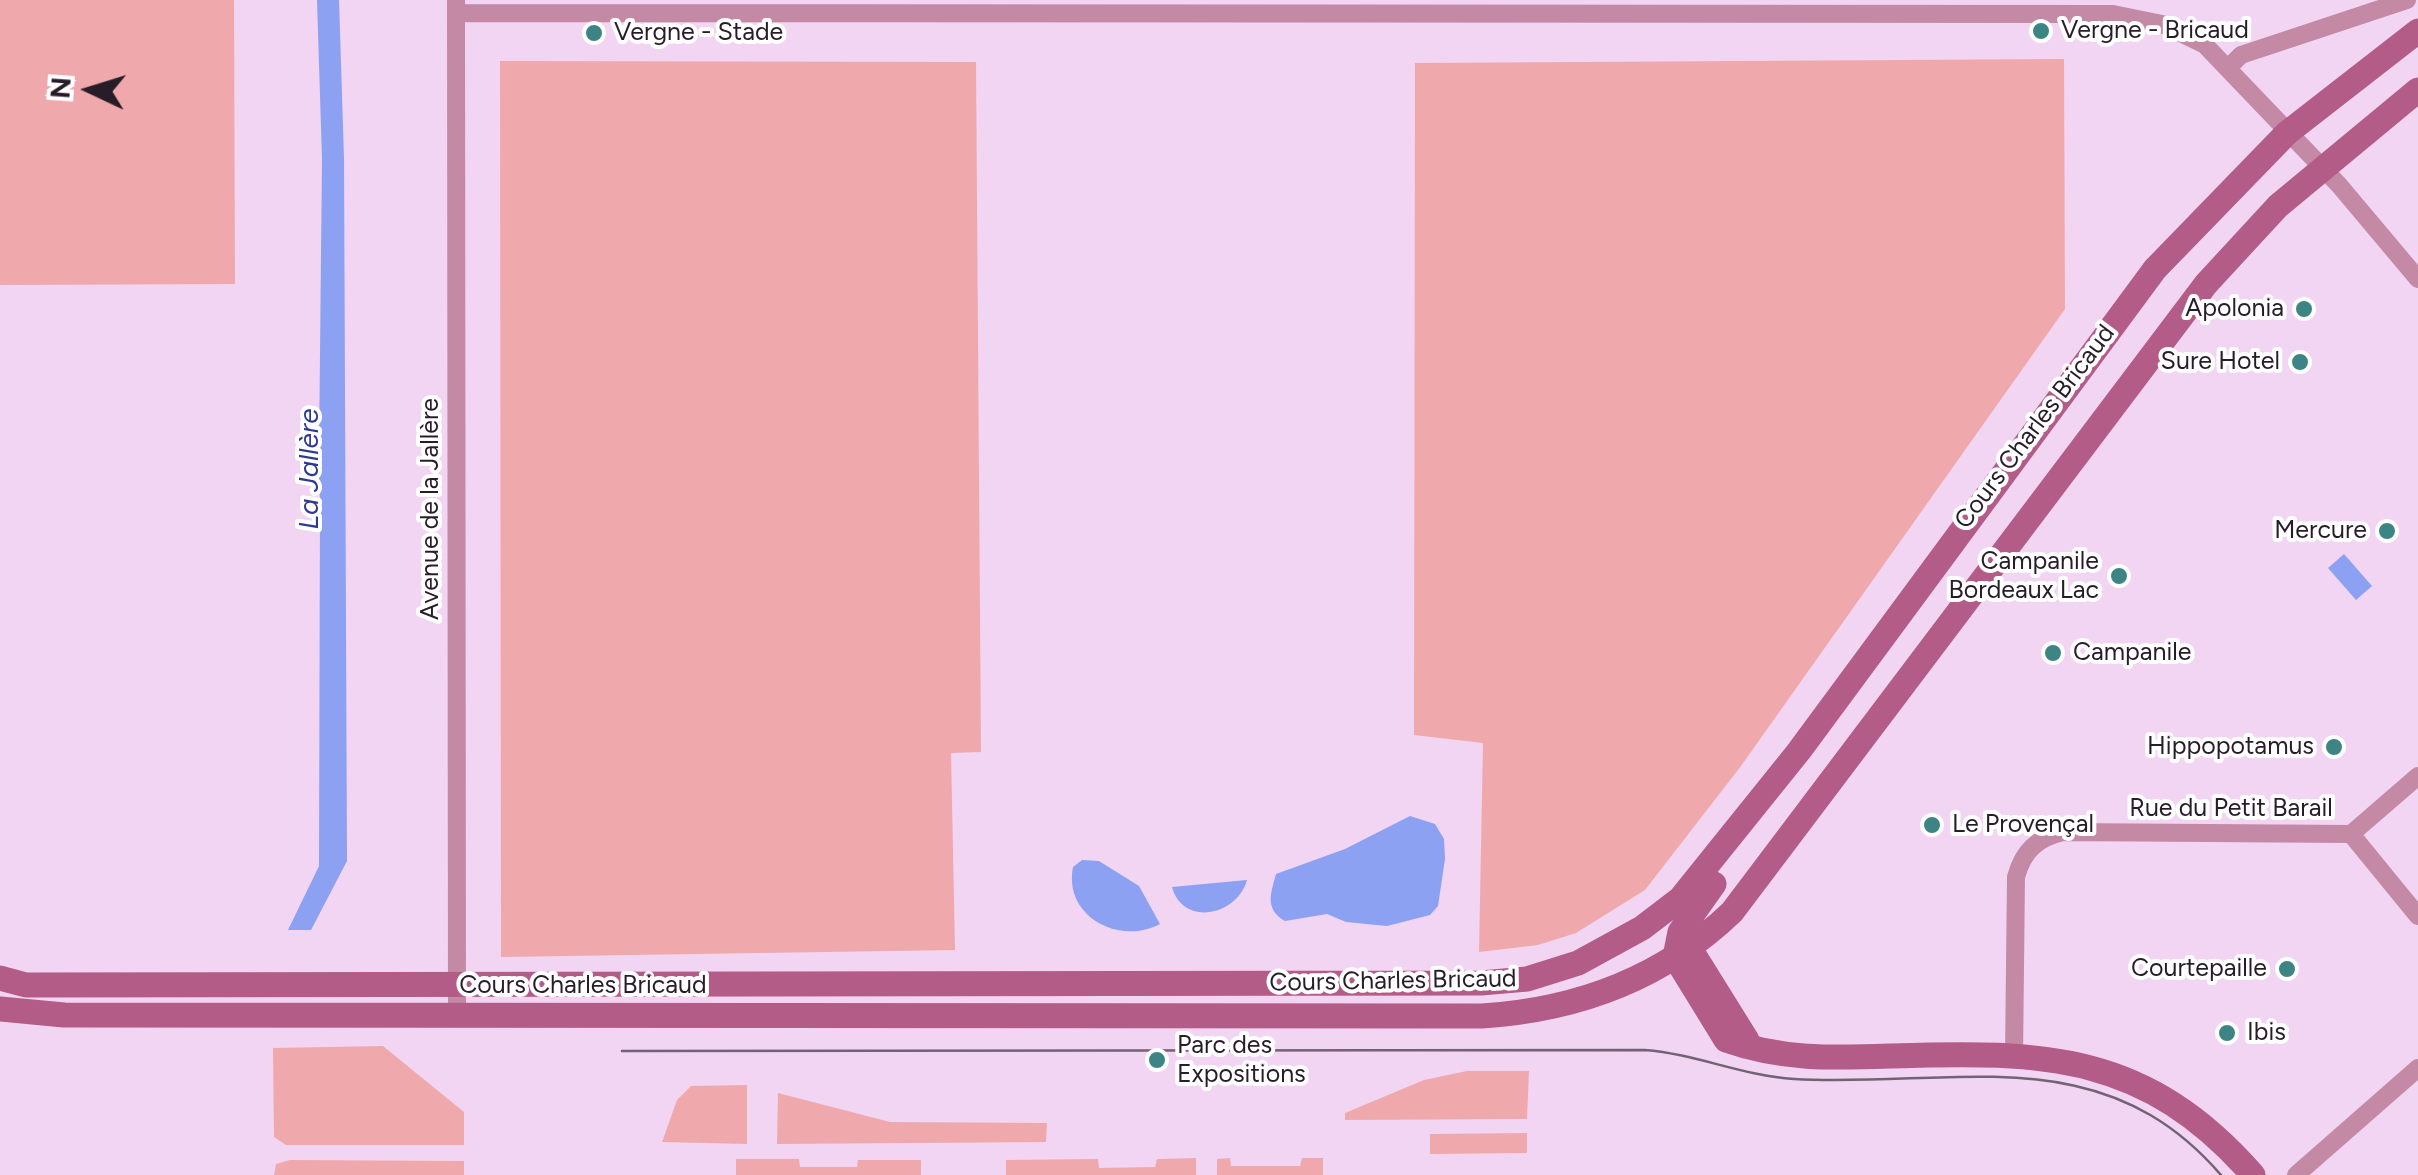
<!DOCTYPE html>
<meta charset="utf-8">
<style>
body{margin:0}
#map{position:relative;width:2418px;height:1175px;overflow:hidden;background:#f1d5f2;font-family:Figtree,sans-serif}
canvas{display:block}
.north{position:absolute;left:40px;top:40px;width:100px;height:100px;-webkit-text-stroke:8px #fff;paint-order:stroke;rotate:274deg;font-size:28px;font-weight:700;line-height:40px;text-align:center;color:#271d28}
.north::after{content:'';display:block;margin:auto;width:35px;height:45px;background:#271d28;clip-path:polygon(50% 0,100% 100%,50% 72%,0 100%)}
</style>
<div id="map">
<canvas width="2418" height="1175"></canvas>
<div class="north">N</div>
</div>
<script>
const context = document.querySelector('canvas').getContext('2d');
context.lineJoin = 'round';
function fill(path, color) {
  context.fillStyle = color;
  context.fill(path, 'evenodd');
}
function strokePath(path, color, width, dash) {
  context.strokeStyle = color;
  context.lineWidth = width;
  context.lineCap = dash ? 'butt' : 'round';
  context.setLineDash(dash || []);
  context.stroke(path);
}
function label(font, color, halo, rows, align = 'center') {
  context.font = font + ' Figtree,sans-serif';
  context.lineWidth = 8;
  context.setLineDash([]);
  context.textBaseline = 'middle';
  context.strokeStyle = halo;
  context.fillStyle = color;
  for (const [text, x, y, turn = 0] of rows) {
    context.save();
    context.translate(x, y);
    context.rotate((+turn || 0) * Math.PI / 180);
    context.textAlign = isNaN(turn) ? turn : align;
    if (halo) context.strokeText(text, 0, 0);
    context.fillText(text, 0, 0);
    context.restore();
  }
}
fill(new Path2D(`
 M0,0h234l1,284 -235,1z
 M2064,59l1,250 -324,457 -96,124 -69,43 -38,12 -59,7 4,-209 -69,-8 1,-672z
 M500,61l476,1 5,690 -30,1 4,197 -454,7z
 M383,1046l81,66v33h-178l-12,-8 -1,-89z
 M1467,1071h62l-2,48 -182,1v-7l79,-33z
 M747,1085v59l-85,-2 15,-42 14,-14z
 M778,1093l112,29 157,1 -1,19 -269,2z
 M1527,1133v20l-97,1v-20z
 M1196,1158v17h-190v-15l92,-1 1,9 56,-1 2,-8z
 M1230,1158l1,8h69l2,-8h21v17h-106v-16z
 M736,1159h63l1,8h57l1,-7h63v15h-185z
 M290,1160l174,1v14h-190l2,-11z`), '#efa9ac');
fill(new Path2D(`
 M317,0h22l5,158 3,703 -36,69h-23l31,-64 1,-366 -1,-23 -7,-4v-18l7,-5 3,-291z
 M2344,554l28,32 -16,14 -28,-32z
 M1410,816l25,8 9,15 1,20 -7,47 -8,9 -43,11 -41,-4 -19,-8 -42,7c-21,-12 -14,-28 -9,-47l69,-25z
 M1082,860l17,1 40,25 21,38c-41,22 -97,-8 -87,-57z
 M1247,880c-10,36 -64,47 -75,7z`), '#8ca1f1');
strokePath(new Path2D(`
 M456,0l1,1017
 M456,13l1657,1 49,10 43,21 134,140 79,94
 M2229,67l12,-12 166,-55
 M2418,776l-67,58 67,82
 M2014,1058l2,-181c7,-26 21,-39 47,-45l288,2
 M2296,1175l122,-107`), '#c489a4', 18);
strokePath(new Path2D(`
 M1714,884l-34,48 -5,25 51,83c56,20 107,18 166,16 153,-5 254,-3 361,119
 M1681,934l66,106
 M0,978l26,7 1455,-2 46,-4 51,-16 64,-35 38,-29 119,-148 356,-482 132,-136 131,-102
 M0,1009l64,6 1418,1c94,-6 181,-38 250,-104l474,-628 72,-78 140,-116`), '#b25c87', 25);
strokePath(new Path2D(`
 M622,1051l1023,-1c51,4 98,26 149,29 161,9 307,-43 427,96`), '#736274', 2.5);
for (const [x, y, r, color] of [
 [2041,31,10,"#3d8584"],
 [594,33,10,"#3d8584"],
 [2304,309,10,"#3d8584"],
 [2300,362,10,"#3d8584"],
 [2387,531,10,"#3d8584"],
 [2119,576,10,"#3d8584"],
 [2053,653,10,"#3d8584"],
 [2334,747,10,"#3d8584"],
 [1932,825,10,"#3d8584"],
 [2287,969,10,"#3d8584"],
 [2227,1033,10,"#3d8584"],
 [1157,1060,10,"#3d8584"]
]) {
  const dot = new Path2D();
  dot.arc(x, y, r, 0, 2 * Math.PI);
  context.fillStyle = color;
  context.fill(dot);
  strokePath(dot, '#fff', 4);
}
label('25px', '#271d28', '#fff', [
 ["Vergne - Bricaud",2061,31],
 ["Vergne - Stade",614,33],
 ["Apolonia",2284,309,"right"],
 ["Sure Hotel",2280,362,"right"],
 ["Mercure",2367,531,"right"],
 ["Campanile",2099,562,"right"],
 ["Bordeaux Lac",2099,591,"right"],
 ["Campanile",2073,653],
 ["Hippopotamus",2314,747,"right"],
 ["Le Provençal",1952,825],
 ["Courtepaille",2267,969,"right"],
 ["Ibis",2247,1033],
 ["Parc des",1177,1046],
 ["Expositions",1177,1075]
], 'left');
label('25px', '#271d28', '#fff', [
 ["Cours Charles Bricaud",2035,427,-53],
 ["Avenue de la Jallère",431,509,-90],
 ["Rue du Petit Barail",2231,809],
 ["Cours Charles Bricaud",1393,981,-1],
 ["Cours Charles Bricaud",583,986]
]);
label('italic 28px', '#2e3994', '#fff', [
 ["La Jallère",310,469,-90]
]);
</script>
